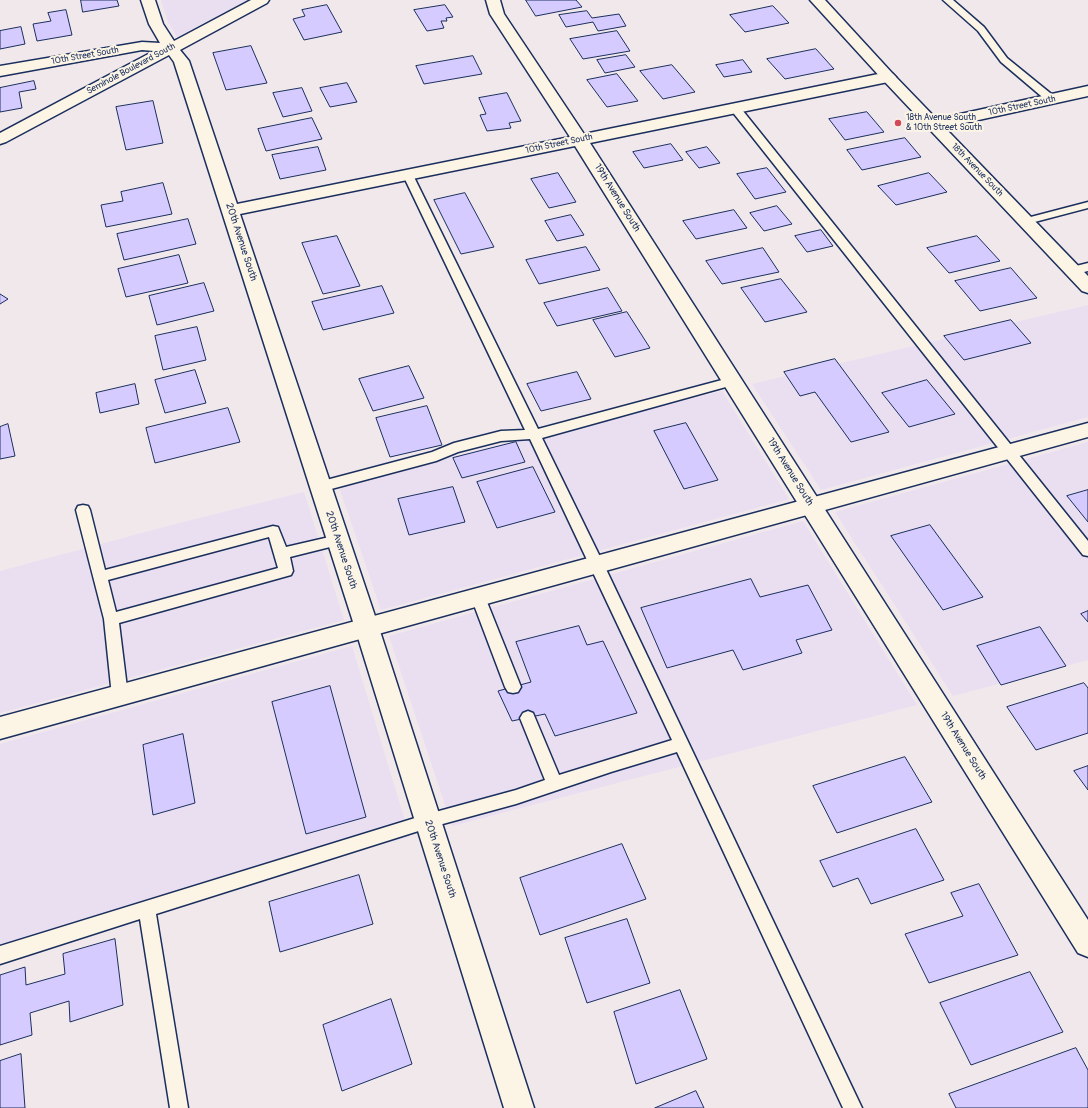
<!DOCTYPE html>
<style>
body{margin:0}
canvas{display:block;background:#f1e8ec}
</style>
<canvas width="1088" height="1108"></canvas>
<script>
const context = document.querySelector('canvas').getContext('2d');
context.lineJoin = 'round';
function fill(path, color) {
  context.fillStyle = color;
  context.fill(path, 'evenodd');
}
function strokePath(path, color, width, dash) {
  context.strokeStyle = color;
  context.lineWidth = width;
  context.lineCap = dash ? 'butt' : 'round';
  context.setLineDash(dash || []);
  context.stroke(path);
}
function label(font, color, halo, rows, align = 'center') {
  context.font = font + ' Pangolin,sans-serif';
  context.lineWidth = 4;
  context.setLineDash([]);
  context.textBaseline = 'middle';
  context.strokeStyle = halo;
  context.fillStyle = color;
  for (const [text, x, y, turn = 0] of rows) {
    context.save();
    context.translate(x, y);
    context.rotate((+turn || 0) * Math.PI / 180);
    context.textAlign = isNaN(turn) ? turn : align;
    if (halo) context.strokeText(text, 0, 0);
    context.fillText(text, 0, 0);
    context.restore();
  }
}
fill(new Path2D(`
 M161,0h87l-71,37 -9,-15z
 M1088,305v112l-267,73 -69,-106z
 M722,391l67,108 -408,111 -43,-126z
 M1088,442v218l-135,36 -118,-184z
 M304,492l40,128 -344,93v-142l179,-48z
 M803,521l114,184 -465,121 -63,-190z
 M352,646l58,191 -152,40 -258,84v-217z`), '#e9dff1');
const building = new Path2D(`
 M81,0h36l2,6 -36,6z
 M526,0h50l6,7 -46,9z
 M327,5l15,27 -38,8 -11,-21 12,-3 -3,-6z
 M445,5l8,12 -7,1 1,3h-6l3,7 -17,3 -13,-21z
 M773,6l16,17 -44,9 -15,-17z
 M66,10l6,25 -35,6 -4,-17 18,-3 -3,-8z
 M587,11l5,7 27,-4 7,12 -28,5 -5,-9 -27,5 -7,-12z
 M21,27l4,17 -25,5v-18z
 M617,31l13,20 -47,8 -13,-20z
 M251,46l16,37 -41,7 -13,-37z
 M816,49l18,20 -49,10 -18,-20z
 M626,55l9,12 -30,6 -8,-13z
 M473,56l9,18 -58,10 -8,-18z
 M743,60l9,12 -28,5 -8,-12z
 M672,65l23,27 -32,7 -23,-28z
 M617,74l21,27 -31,6 -20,-27z
 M34,81l2,8 -17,3 3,16 -22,4v-24z
 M347,83l10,19 -27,5 -10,-19z
 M302,88l10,23 -29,6 -10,-24z
 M507,93l14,28 -12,2 2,5 -24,3 -7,-16 6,-1 -7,-16z
 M153,101l10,42 -37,7 -10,-43z
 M867,112l17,20 -39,8 -16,-21z
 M312,118l10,21 -56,12 -8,-22z
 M905,138l16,19 -59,13 -15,-20z
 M671,144l12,16 -39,8 -11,-16z
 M318,147l8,23 -46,9 -8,-24z
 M707,147l13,16 -21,5 -13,-16z
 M767,168l19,24 -31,7 -18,-25z
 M558,173l18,29 -27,6 -18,-29z
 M929,173l18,19 -51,13 -18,-19z
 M163,183l9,31 -66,13 -5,-22 22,-4 -2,-9z
 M465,193l29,54 -33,7 -27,-54z
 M777,206l15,18 -28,7 -14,-18z
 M734,210l13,18 -51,11 -13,-18z
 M571,215l13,20 -27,6 -12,-20z
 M188,219l8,25 -72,16 -7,-26z
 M821,230l12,16 -26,6 -12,-16z
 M337,236l23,50 -37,8 -21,-51z
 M977,236l23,25 -51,12 -22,-25z
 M586,247l14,23 -61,14 -13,-24z
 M763,248l16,24 -57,12 -16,-23z
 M179,255l9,28 -62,14 -8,-28z
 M1011,268l26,30 -57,13 -25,-30z
 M781,279l26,33 -42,10 -24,-34z
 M204,283l10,28 -57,14 -8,-29z
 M382,286l12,27 -71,17 -11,-28z
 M608,288l14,23 -65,15 -13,-23z
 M0,294l8,5 -8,5z
 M627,312l23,36 -35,9 -22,-37z
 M1011,320l20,23 -67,17 -20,-24z
 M197,327l9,33 -43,10 -8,-34z
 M835,359l54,73 -38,10 -36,-50 -15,4 -16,-24z
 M409,366l15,32 -51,13 -14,-32z
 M195,370l11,33 -41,10 -10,-33z
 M577,372l14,27 -50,12 -14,-27z
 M927,380l28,34 -46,13 -27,-34z
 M135,384l4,20 -39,9 -4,-20z
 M427,406l15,39 -52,12 -14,-39z
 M228,408l12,34 -85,21 -9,-35z
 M686,423l32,57 -34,9 -30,-58z
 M8,424l7,32 -15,3v-32z
 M516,442l9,20 -63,16 -9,-20z
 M533,467l22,45 -58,16 -20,-46z
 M453,487l12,35 -56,13 -11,-36z
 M1088,490v32l-21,-26z
 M930,525l53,72 -40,13 -52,-74z
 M751,579l9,18 48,-12 24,45 -36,10 6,13 -59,17 -10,-20 -66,18 -26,-60z
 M1088,611v11l-7,-8z
 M579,626l8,19 16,-4 34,72 -82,23 -10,-22 -33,7 -14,-30 33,-9 -15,-40z
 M1040,627l26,39 -65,19 -24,-39z
 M1084,683l4,5v45l-52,17 -29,-43z
 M330,686l36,131 -60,17 -34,-132z
 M183,734l12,69 -42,12 -10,-70z
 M905,757l27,45 -95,31 -24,-47z
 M1088,766v24l-14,-19z
 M916,829l28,51 -73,24 -13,-26 -25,9 -13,-26z
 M622,844l24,55 -106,36 -20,-57z
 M359,875l14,49 -93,28 -11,-50z
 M979,884l39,71 -89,28 -24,-49 58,-18 -12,-23z
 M627,919l23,64 -63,20 -22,-65z
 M115,939l8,66 -53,17 -1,-21 -39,12 2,22 -32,10v-70l25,-8 1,18 39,-11 -2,-20z
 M1030,972l33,60 -92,33 -31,-62z
 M680,990l27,69 -71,25 -22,-72z
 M391,999l21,65 -70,27 -19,-66z
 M1076,1048l12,22v38h-132l-7,-14z
 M21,1054l4,54h-25v-47z
 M696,1091l8,17h-49z`);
fill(building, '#d6cbfe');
strokePath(building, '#1b2f5e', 1);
const lane = new Path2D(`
 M943,0h10l31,27 23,31 48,39 1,2 -1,2h-8l-46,-39 -23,-31z
 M735,105l4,1 349,435v15l-5,-1 -352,-445 -1,-2 1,-2z
 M408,172l5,3 125,254 195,-52 4,1 2,3 -2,3 -4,1 -191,53 62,127 258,543h-19l-166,-356 -66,20 -95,32 -88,24 -272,86 32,194h-18l-30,-189 -140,45v-18l428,-132 88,-24 29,-10 -25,-62 3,-5 5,-2 5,2 26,62 113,-35 -142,-301 -29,2 -43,11 -22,9 -116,31 -5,-1 -2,-4 2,-4 117,-31 22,-9 47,-12 24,-1 -122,-255z
 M1088,202v6l-61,16 -6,-3 2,-2z
 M1088,263v8l-16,4 -4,-1 -2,-3 2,-3z
 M83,505l5,1 2,4 15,60 168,-44 5,1 8,20 52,-12 5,1 2,4 -2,4 -5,1 -48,12 3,14 -2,4 -172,48 9,73 -3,5 -5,1 -5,-1 -3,-5 -8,-77 -28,-109 2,-4zM269,537l9,31 -162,44 -8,-32z
 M478,591l5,2 2,4 36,90 -3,5 -5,1 -5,-1 -3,-5 -34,-90 2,-4z`);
const street = new Path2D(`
 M141,0h14l8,24 11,17 77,-41h18l-2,3 -87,47 9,11 48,143 333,-67 -80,-123 -4,-14h14l4,14 80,120 304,-62 5,2 3,3 -3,3 -5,2 -298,61 498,777v37l-10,-4 -503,-807 -335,68 139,414 155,480h-30l-149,-480 -181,-566 -5,-7 -163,87 -6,2v-11l154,-82 -12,-1 -142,26v-10l142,-24 18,1 -11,-19z
 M1088,86v10l-155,34 -6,-2 -2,-3 2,-3 6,-2z`);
const secondary = new Path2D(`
 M810,0h15l68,74 195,202v17l-6,-2 -199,-211z
 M1088,423v14l-1088,302v-22z`);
strokePath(lane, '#1b2f5e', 3);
strokePath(street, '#1b2f5e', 3);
strokePath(secondary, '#1b2f5e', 3);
fill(lane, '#fcf5e5');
fill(street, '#fcf5e5');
fill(secondary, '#fcf5e5');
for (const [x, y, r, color] of [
 [898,123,4,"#d1495b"]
]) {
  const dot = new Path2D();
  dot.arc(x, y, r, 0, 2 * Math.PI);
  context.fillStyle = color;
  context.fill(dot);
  strokePath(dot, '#fcf5e5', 1.5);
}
label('9px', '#1b2f5e', '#fcf5e5', [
 ["10th Street South",85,56,-10],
 ["Seminole Boulevard South",131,69,-28],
 ["10th Street South",1022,106,-12],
 ["10th Street South",559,144,-12],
 ["18th Avenue South",977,170,46]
]);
label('9px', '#1b2f5e', '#fcf5e5', [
 ["18th Avenue South",906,118],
 ["& 10th Street South",906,128]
], 'left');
label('10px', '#1b2f5e', '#fcf5e5', [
 ["19th Avenue South",617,198,58],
 ["20th Avenue South",241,242,72],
 ["19th Avenue South",790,472,58],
 ["20th Avenue South",341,550,72],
 ["19th Avenue South",963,746,58],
 ["20th Avenue South",440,859,72]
]);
</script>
